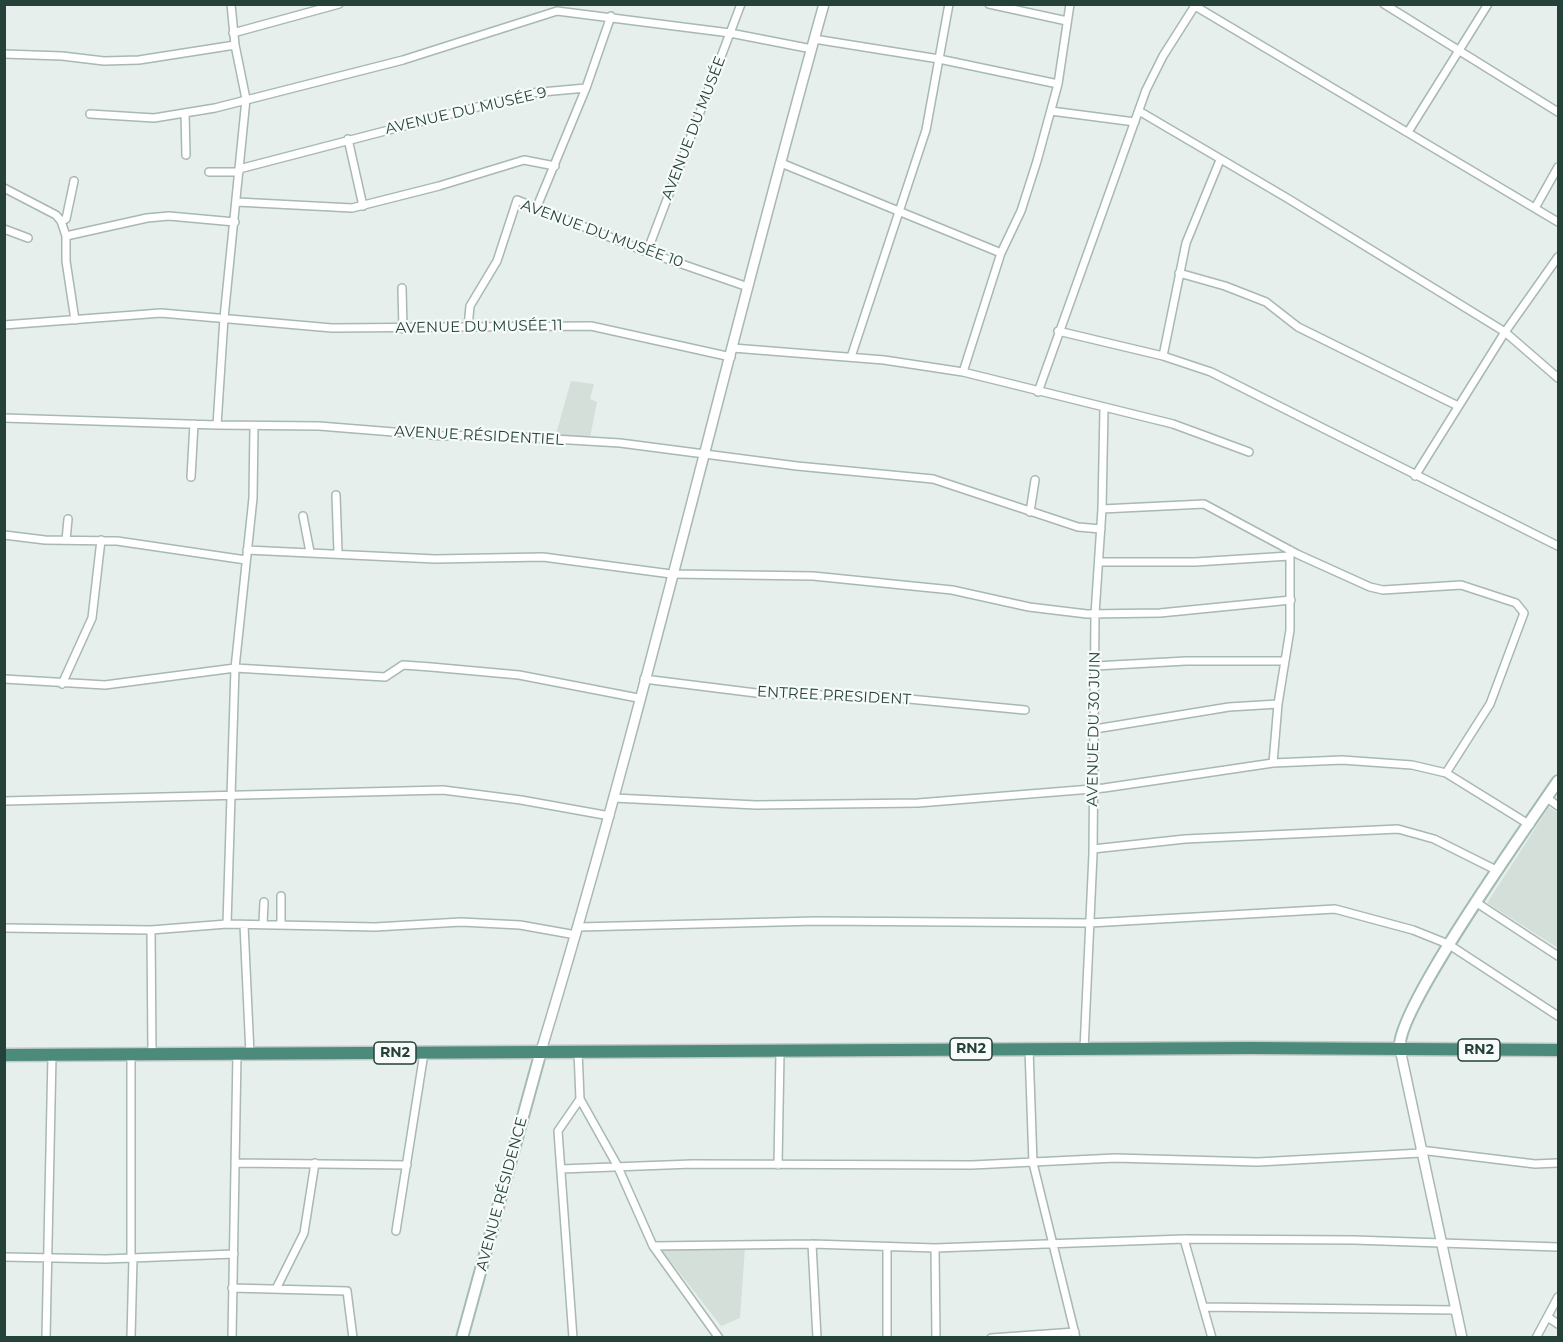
<!DOCTYPE html>
<meta charset="utf-8">
<style>
body{margin:0}
#map{position:relative;width:1563px;height:1342px;overflow:hidden;background:#e6efeb;font-family:Montserrat,sans-serif}
canvas{display:block}
.frame{position:absolute;inset:0;border:6px solid #24423a;pointer-events:none}
</style>
<div id="map">
<canvas width="1563" height="1342"></canvas>
<div class="frame"></div>
</div>
<script>
const context = document.querySelector('canvas').getContext('2d');
context.lineJoin = 'round';
function fill(path, color) {
  context.fillStyle = color;
  context.fill(path, 'evenodd');
}
function strokePath(path, color, width, dash) {
  context.strokeStyle = color;
  context.lineWidth = width;
  context.lineCap = dash ? 'butt' : 'round';
  context.setLineDash(dash || []);
  context.stroke(path);
}
function label(font, color, halo, rows, align = 'center') {
  context.font = font + ' Montserrat,sans-serif';
  context.lineWidth = 4.5;
  context.setLineDash([]);
  context.textBaseline = 'middle';
  context.strokeStyle = halo;
  context.fillStyle = color;
  for (const [text, x, y, turn = 0] of rows) {
    context.save();
    context.translate(x, y);
    context.rotate((+turn || 0) * Math.PI / 180);
    context.textAlign = isNaN(turn) ? turn : align;
    if (halo) context.strokeText(text, 0, 0);
    context.fillText(text, 0, 0);
    context.restore();
  }
}
fill(new Path2D(`
 M571,381l23,3 -4,15 7,3 -7,36 -34,-4z
 M1549,807l9,6v135l-71,-45z
 M745,1248l-5,70 -19,8 -60,-77z`), '#d4dfda');
const minor = new Path2D(`
 M989,4l78,17
 M1384,4l174,108
 M1195,6l363,216
 M233,33l106,-29
 M814,39l125,20 119,25
 M4,54l58,2 42,5 35,-1 96,-15
 M1051,111l84,11
 M1139,111l148,87 218,134 53,46
 M185,113l1,42
 M90,114l64,4 61,-10 188,-48 154,-49 173,22 82,16
 M1408,132l80,-128
 M348,139l15,67
 M781,163l220,90
 M239,169l292,-76 55,-5
 M209,172h30
 M4,188l52,27 5,6 5,15 81,-18 22,-2 66,6
 M237,202l115,6 87,-22 85,-26 31,6
 M1535,208l23,-41
 M536,209l50,-121 25,-72
 M61,221l5,-2 8,-38
 M4,229l24,9
 M66,236v25l9,59
 M647,252l94,-248
 M1179,273l46,13 41,16 32,25 160,79
 M402,288l1,41
 M4,325l157,-12 171,15 259,-2 140,31
 M468,327l2,-21 27,-45 20,-61 130,52 101,35
 M1058,331l105,25 48,16 347,174
 M733,348l151,12 79,12 210,52 76,28
 M1163,356l23,-113 34,-83
 M851,357l75,-227 23,-126
 M963,372l38,-119 20,-42 16,-50 21,-77 12,-80
 M1038,392l108,-302 17,-34 33,-52
 M4,418l213,7 102,1 124,10 44,-1 133,8 177,23 136,13 145,48 23,2
 M217,425l7,-107 22,-219 -11,-54 -4,-41
 M1415,476l90,-144 53,-75
 M191,477l3,-53
 M336,495l2,57
 M1102,509l102,-5 93,50 73,33 13,3 78,-5 55,18 8,10 -34,91 -44,69
 M1030,512l5,-32
 M303,516l7,36
 M4,535l41,5 72,1 129,19
 M66,540l2,-21
 M247,550l188,9 108,-2 128,17 142,2 139,14 77,17 58,7 73,-1 131,-13
 M1099,562h96l94,-6
 M1095,666l91,-5h99
 M4,679l101,6 130,-17 150,9 18,-12 28,2 88,8 119,23
 M644,679l120,15 113,2 148,14
 M62,684l30,-66 9,-78
 M1095,729l134,-22 49,-3
 M1273,763l5,-59 12,-74v-80
 M614,798l142,7 162,-2 186,-15 169,-25 69,-3 70,5 34,8 84,52
 M1547,798l11,8
 M4,801l439,-11 78,10 89,16
 M1093,849l92,-10 213,-10 36,10 64,32
 M1477,903l81,53
 M227,924l8,-256 18,-170 1,-72
 M263,924l1,-22
 M244,925l6,129
 M281,925v-29
 M579,927l237,-6 274,2 245,-14 78,21 35,14 110,72
 M4,928l147,2 76,-6 148,3 86,-5 59,3 56,10
 M151,930l1,124
 M1029,1049l4,114 43,175
 M1084,1050l9,-196 2,-240 7,-105 2,-100
 M578,1051l2,48 37,66 36,81 66,92
 M131,1055v203
 M1420,1150l115,14 23,-1
 M236,1163l171,2
 M778,1165l2,-112
 M561,1169l131,-5 280,1 143,-7 143,4 163,-9
 M396,1231l28,-178
 M1184,1239l28,99
 M812,1244l5,94
 M653,1246l159,-2 123,4 249,-9 170,1 204,7
 M887,1247v91
 M935,1248l1,90
 M4,1257l102,2 128,-5
 M232,1288l115,3 6,47
 M276,1289l28,-56 11,-70
 M1203,1307l252,3
 M1549,1318l9,6
 M46,1338l6,-283
 M131,1338l2,-80
 M232,1338l5,-284
 M573,1338l-15,-207 22,-32
 M991,1338l84,-6
 M1536,1338l22,-41`);
const tertiary = new Path2D(`
 M1400,1049l62,289
 M541,1051c105,-346 185,-699 283,-1047`);
const secondary = new Path2D(`
 M1400,1049c-7,-35 131,-228 158,-268
 M462,1338l79,-287`);
const trunk = new Path2D(`
 M4,1055l1247,-7 307,2`);
strokePath(minor, '#a8b8b2', 10);
strokePath(tertiary, '#a8b8b2', 12);
strokePath(secondary, '#a4bbb3', 14);
strokePath(trunk, '#c2cac8', 15);
strokePath(minor, '#fff', 7);
strokePath(tertiary, '#fff', 9);
strokePath(secondary, '#fff', 10);
strokePath(trunk, '#4c8a7c', 12);
for (const [x, y, w] of [
 [971,1049,42],
 [1479,1050,42],
 [395,1053,42]
]) {
  const box = new Path2D();
  box.roundRect(x - w / 2, y - 11, w, 22, 4.5);
  context.fillStyle = '#f7fbf9';
  context.fill(box);
  strokePath(box, '#24423a', 1.5);
}
label('bold 14px', '#24423a', null, [
 ["RN2",971,1049],
 ["RN2",1479,1050],
 ["RN2",395,1053]
]);
label('15px', '#24423a', '#f7fbf9', [
 ["AVENUE DU MUSÉE 9",466,111,-13],
 ["AVENUE DU MUSÉE",694,128,-69],
 ["AVENUE DU MUSÉE 10",602,234,20],
 ["AVENUE DU MUSÉE 11",479,327,-1],
 ["AVENUE RÉSIDENTIEL",479,436,3],
 ["ENTREE PRESIDENT",834,696,3],
 ["AVENUE DU 30 JUIN",1094,729,-89],
 ["AVENUE RÉSIDENCE",502,1194,-75]
]);
</script>
